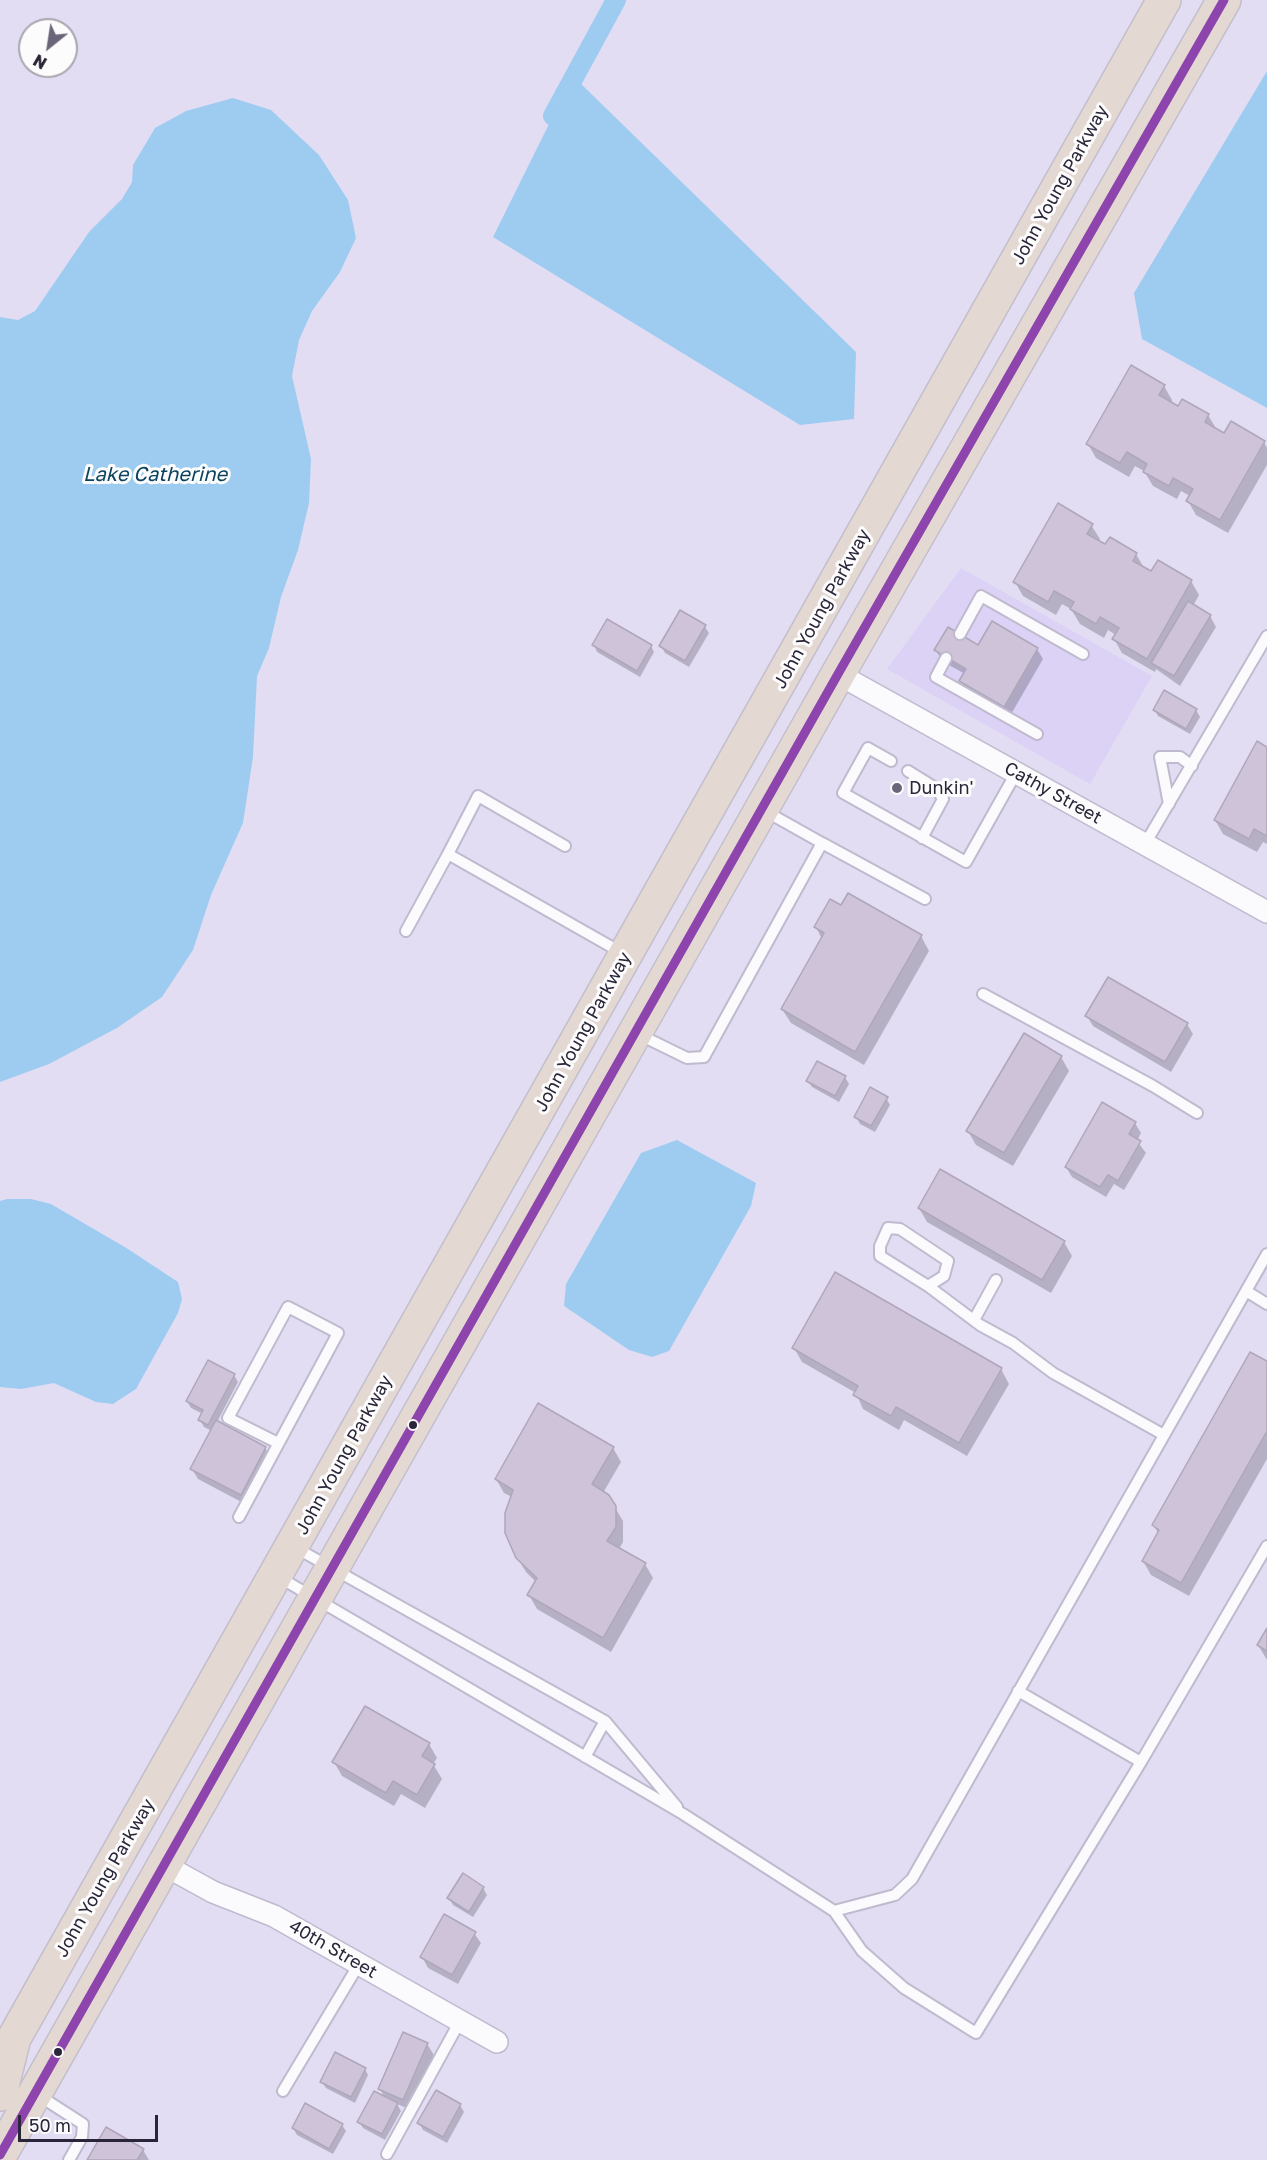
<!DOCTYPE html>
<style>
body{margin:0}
#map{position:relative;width:1267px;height:2160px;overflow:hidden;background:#e3ddf4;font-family:"Golos Text",sans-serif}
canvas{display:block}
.north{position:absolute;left:18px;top:18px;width:60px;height:60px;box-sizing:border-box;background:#fcfcfc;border:2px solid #a8a6ae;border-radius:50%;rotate:210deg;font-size:16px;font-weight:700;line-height:24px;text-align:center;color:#2a2538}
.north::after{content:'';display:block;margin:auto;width:21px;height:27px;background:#6b657a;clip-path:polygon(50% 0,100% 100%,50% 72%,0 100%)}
.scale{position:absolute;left:18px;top:2115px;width:140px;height:27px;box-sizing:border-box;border:3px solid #2a2538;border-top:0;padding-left:8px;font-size:18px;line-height:21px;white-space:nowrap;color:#2a2538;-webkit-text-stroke:4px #fcfcfc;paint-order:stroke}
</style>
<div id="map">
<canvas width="1267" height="2160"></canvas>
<div class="north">N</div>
<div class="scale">50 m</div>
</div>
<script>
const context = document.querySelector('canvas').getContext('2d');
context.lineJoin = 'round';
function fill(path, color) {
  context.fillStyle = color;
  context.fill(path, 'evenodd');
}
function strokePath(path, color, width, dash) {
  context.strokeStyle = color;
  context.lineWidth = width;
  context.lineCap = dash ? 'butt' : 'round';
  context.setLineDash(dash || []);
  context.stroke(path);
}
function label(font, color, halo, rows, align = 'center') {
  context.font = font + ' "Golos Text",sans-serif';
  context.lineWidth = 6;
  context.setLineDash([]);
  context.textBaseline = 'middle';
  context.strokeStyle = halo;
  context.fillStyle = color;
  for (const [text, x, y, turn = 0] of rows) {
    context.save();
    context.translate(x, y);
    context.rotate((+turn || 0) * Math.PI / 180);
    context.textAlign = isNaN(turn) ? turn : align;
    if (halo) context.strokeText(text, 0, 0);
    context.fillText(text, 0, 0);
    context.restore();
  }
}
fill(new Path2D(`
 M961,568l191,108 -62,108 -203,-115z`), '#dbd2f6');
fill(new Path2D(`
 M1267,71v337l-125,-69 -8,-46z
 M575,78l281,274 -2,67 -54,6 -307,-188 60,-121z
 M233,98l38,12 48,45 29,45 8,38 -16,34 -28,39 -13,29 -7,36 19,83 -2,44 -11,47 -17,47 -12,51 -12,28 -4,81 -10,66 -32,72 -18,55 -31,47 -45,31 -68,36 -49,18v-765l18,3 17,-9 54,-79 33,-33 10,-17 1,-17 22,-37 31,-17z
 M677,1140l79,43 -5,23 -82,145 -17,6 -23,-7 -65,-44 2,-22 75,-131z
 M7,1199h24l20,5 77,45 50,33 4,17 -4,14 -42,76 -23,15 -17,-2 -42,-19 -33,6 -21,-2v-186z`), '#9eccf0');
fill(new Path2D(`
 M1164,386l8,14 -1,3 37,12 9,15 7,5 40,7 3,6v17l-39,68 -32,-18 -8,-14 2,-5 -9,-5 -4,8 -24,-13 -9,-15 -9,-5 -6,11 -33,-19 -8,-14z
 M1091,525l9,14 -2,3 38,12 8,14 8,6 39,7 8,14 -6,11 17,10 6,11 -36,59 -24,-17 -1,3 -33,-19 -8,-14 2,-4 -8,-5 -4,8 -24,-14 -9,-15 -9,-5 -6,11 -33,-19 -8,-14z
 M705,627l4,6 -20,34 -24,-14 -4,-7z
 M594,645l57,1 3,6 -14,25 -43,-25z
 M979,647l58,2 6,10 -33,57 -43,-25 -6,-10 4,-7 -23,-13 -6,-11z
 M1155,710h41l4,7 -10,17 -32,-18z
 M1267,748v96l-4,-2 -6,10 -34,-18 -8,-14z
 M842,907l79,29 8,15 -65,114 -73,-42 -9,-14 40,-70 -6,-12z
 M1087,1016l100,8 6,10 -22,38 -78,-46z
 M1061,1057l8,14 -56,95 -37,-21 -8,-14z
 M845,1077l4,7 -10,18 -27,-15 -4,-6z
 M886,1098l4,7 -15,27 -15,-8 -4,-7z
 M1135,1123l6,10 -4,8 9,12 -22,37 -10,-6 -8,13 -34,-20 -6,-10z
 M919,1208l145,34 8,14 -21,37 -124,-71z
 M836,1274l165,95 8,15 -42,72 -63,-36 -5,10 -36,-21 -7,-16 -54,-31 -8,-14z
 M1267,1363v96l-78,137 -38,-21 -8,-14 16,-27 -6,-9z
 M234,1375l4,7 -21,40 48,26 6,10 -24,47 -49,-26 -6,-10 20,-38 -8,-4 -4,-7 3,-6 -12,-6 -4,-7z
 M613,1448l8,14 -18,31 5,3 15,25v21l-4,7 26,15 8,14 -42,74 -74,-43 -8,-14 7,-13 -10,-10 -9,-15 -5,-60 -8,-4 -8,-14z
 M1267,1631v29l-9,-15z
 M429,1744l8,14 -4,6 9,15 -17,29 -24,-14 -7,12 -52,-30 -8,-14z
 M463,1876l20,12 4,7 -14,22 -20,-12 -4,-7z
 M474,1933l7,10 -23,41 -30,-16 -6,-11z
 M404,2034l23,10 7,11 -25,54 -12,-5 4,7 -16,29 -22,-12 -4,-6 26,-24 -5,-9z
 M365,2069l3,6 -13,28 -29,-15 -4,-6z
 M460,2105l4,7 -17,31 -24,-13 -4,-7z
 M342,2125l4,6 -13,23 -36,-19 -4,-7z
 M143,2150l6,10h-60z`), '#0003');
strokePath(new Path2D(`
 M553,116l63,-116`), '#9eccf0', 20);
const building = new Path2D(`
 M1131,365l34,20 -6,10 19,11 4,-7 27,15 -4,8 19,11 7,-12 34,20 -45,79 -34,-19 7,-12 -20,-11 -4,8 -26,-14 4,-8 -20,-12 -7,11 -34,-19z
 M1058,503l35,21 -6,10 18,10 5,-7 27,16 -4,8 18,10 7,-11 34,20 -45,79 -35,-20 7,-11 -19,-11 -4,7 -26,-15 4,-7 -20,-11 -6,11 -35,-20z
 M1188,601l23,14 -37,61 -23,-13z
 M680,610l26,15 -21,36 -26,-15z
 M607,619l45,26 -15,26 -45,-26z
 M992,621l46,27 -34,59 -45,-26 7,-12 -32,-19 14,-23 30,18z
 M1164,690l33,19 -11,20 -33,-19z
 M1257,741l10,6v89l-13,-7 -5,10 -35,-19z
 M848,893l74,42 -67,117 -74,-43 43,-76 -10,-6 16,-28 11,6z
 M1108,977l80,46 -23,39 -80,-46z
 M1024,1033l38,23 -58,97 -38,-22z
 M817,1061l29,15 -11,20 -29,-15z
 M870,1087l18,10 -17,29 -17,-9z
 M1102,1102l34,20 -7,12 12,7 -23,40 -10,-6 -8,12 -35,-20z
 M940,1169l125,72 -23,39 -124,-72z
 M835,1272l167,96 -43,75 -63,-36 -5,9 -38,-21 5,-9 -66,-38z
 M1250,1352l17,9v70l-86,152 -39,-22 17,-31 -7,-5z
 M208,1360l27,14 -27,51 -10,-5 5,-10 -17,-9z
 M538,1403l76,44 -22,37 17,11 7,11v21l-9,14 39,22 -43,75 -76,-43 10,-17 -21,-20 -11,-25v-20l8,-23 -18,-11z
 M216,1420l50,27 -25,48 -51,-26z
 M1267,1628v23l-10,-6z
 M365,1706l65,37 -8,13 13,8 -18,31 -24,-14 -7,12 -54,-31z
 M463,1873l21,14 -15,25 -22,-14z
 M444,1914l32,18 -24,43 -32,-18z
 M403,2032l25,11 -25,57 -25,-11z
 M335,2052l31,16 -15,29 -31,-15z
 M436,2090l25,14 -18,33 -26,-14z
 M374,2091l24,12 -16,31 -25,-12z
 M305,2103l38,21 -14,25 -37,-21z
 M106,2127l38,22 -7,11h-50z`);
fill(building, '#cec3d8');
strokePath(building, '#afa7b9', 1.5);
const lane = new Path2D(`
 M960,634l21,-38 102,58
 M946,658l-10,19 101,57
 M891,761l-23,-13 -25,45 123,69 50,-89
 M908,771l29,18 6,10 -21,39
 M1169,804l-9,-47h20l12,9
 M822,843l103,56
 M1145,844l122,-208
 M448,854l30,-58 87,50
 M406,931l42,-77 176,100
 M983,994l170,92 44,27
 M638,1034l49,24 17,-1 118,-214 -57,-32
 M928,1286l16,-10 4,-15 -48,-32 -12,-1 -8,18v10l48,30 52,39 33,18 40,30 111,62
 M1246,1291l21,13
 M974,1320l22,-40
 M239,1517l99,-184 -50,-26 -60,111 50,25
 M296,1548l309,173 72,86
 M277,1576l406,238 151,97 61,-16 17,-16 355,-625
 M1018,1691l123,71 126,-216
 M585,1757l20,-36
 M834,1911l28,40 42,37 72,45 165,-271
 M283,2091l76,-127
 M38,2095l45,29 -1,13 -13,23
 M387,2154l73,-133`);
const street = new Path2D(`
 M838,674l429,238
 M164,1865l49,27 61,24 223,126`);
const highway = new Path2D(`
 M0,2063l1164,-2063
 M0,2094l13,-52
 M0,2155l838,-1481 386,-674`);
strokePath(lane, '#bfbace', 14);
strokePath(street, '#bfbace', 24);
strokePath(highway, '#c2bfcb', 36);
strokePath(lane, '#fbfafd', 10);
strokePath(street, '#fbfafd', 21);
strokePath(highway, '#e4d8d3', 33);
strokePath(new Path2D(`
 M0,2155l838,-1481 386,-674`), '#8e44ad', 9);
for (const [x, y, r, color] of [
 [897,788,6,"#6b657a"],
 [413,1425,5,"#2a2538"],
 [58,2052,5,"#2a2538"]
]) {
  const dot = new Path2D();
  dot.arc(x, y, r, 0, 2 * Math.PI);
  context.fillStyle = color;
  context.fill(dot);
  strokePath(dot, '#fcfcfc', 2);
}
label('18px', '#2a2538', '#fcfcfc', [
 ["John Young Parkway",1060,185,-61],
 ["John Young Parkway",822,609,-61],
 ["Cathy Street",1053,793,29],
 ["John Young Parkway",583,1032,-61],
 ["John Young Parkway",344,1455,-61],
 ["John Young Parkway",105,1878,-60],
 ["40th Street",333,1949,30]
]);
label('18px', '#2a2538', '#fcfcfc', [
 ["Dunkin'",909,788]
], 'left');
label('italic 20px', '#0b435f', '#fcfcfc', [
 ["Lake Catherine",155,475]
]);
</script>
